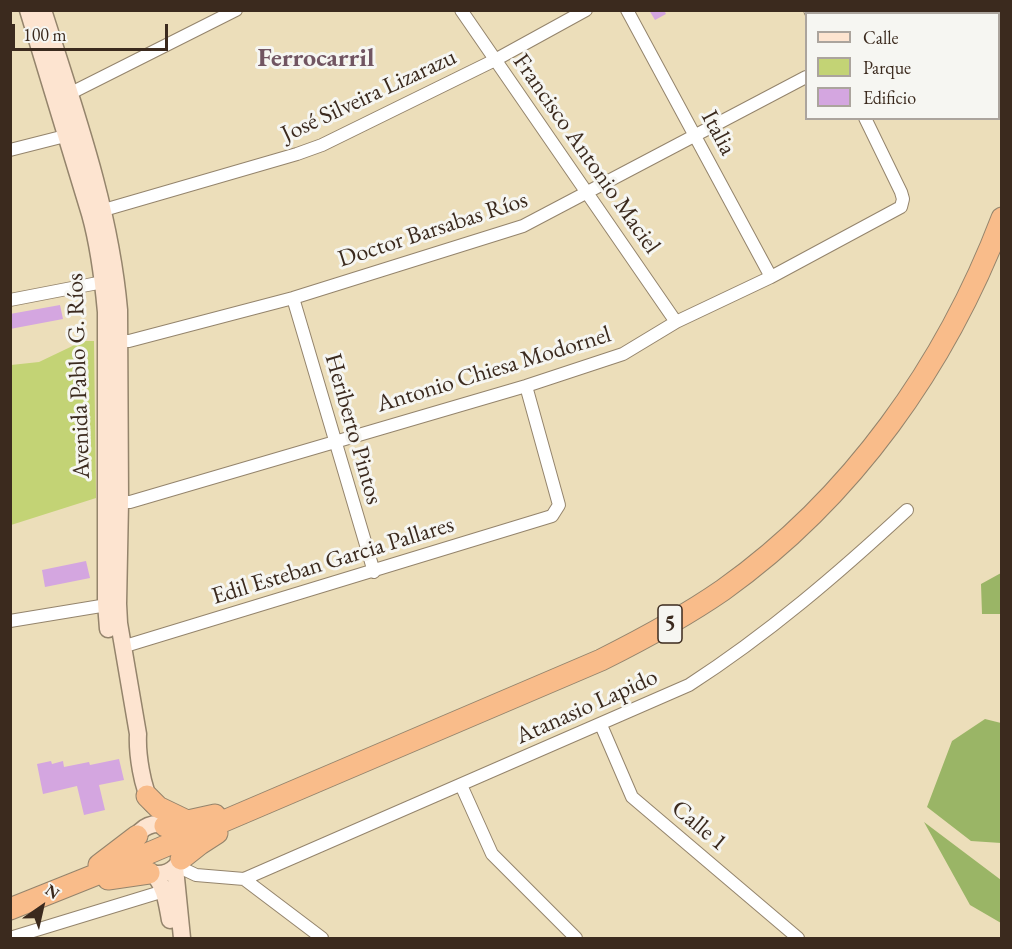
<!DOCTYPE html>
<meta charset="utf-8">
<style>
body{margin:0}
#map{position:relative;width:1012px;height:949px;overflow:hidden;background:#ecdeba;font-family:"EB Garamond",serif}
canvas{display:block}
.frame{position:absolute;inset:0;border:12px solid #3b2a1e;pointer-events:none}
.legend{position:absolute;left:805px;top:12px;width:195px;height:108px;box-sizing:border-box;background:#f6f6f2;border:2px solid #aba49d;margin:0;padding:8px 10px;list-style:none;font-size:18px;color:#3b2a1e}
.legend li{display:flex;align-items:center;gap:12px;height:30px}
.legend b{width:30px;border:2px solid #aba49d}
.north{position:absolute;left:12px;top:877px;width:60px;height:60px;-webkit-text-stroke:4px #f6f6f2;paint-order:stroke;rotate:34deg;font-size:16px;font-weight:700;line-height:24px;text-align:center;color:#3b2a1e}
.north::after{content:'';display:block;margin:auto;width:21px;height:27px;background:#3b2a1e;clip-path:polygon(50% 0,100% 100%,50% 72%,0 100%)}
.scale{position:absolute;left:12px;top:24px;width:156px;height:27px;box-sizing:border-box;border:3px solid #3b2a1e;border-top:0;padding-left:8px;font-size:18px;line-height:21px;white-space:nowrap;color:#3b2a1e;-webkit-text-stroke:4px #f6f6f2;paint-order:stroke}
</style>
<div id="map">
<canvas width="1012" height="949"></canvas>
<div class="frame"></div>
<ul class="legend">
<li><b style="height:8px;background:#fde4d0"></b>Calle</li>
<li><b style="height:16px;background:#c3d375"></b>Parque</li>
<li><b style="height:16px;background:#d4a6e0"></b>Edificio</li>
</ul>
<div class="north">N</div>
<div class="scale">100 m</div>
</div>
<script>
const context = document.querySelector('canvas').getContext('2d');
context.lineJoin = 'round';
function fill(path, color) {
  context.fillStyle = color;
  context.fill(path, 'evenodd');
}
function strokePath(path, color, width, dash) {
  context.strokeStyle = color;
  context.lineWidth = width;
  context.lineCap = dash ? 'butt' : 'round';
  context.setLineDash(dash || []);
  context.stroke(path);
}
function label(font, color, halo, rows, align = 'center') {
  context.font = font + ' "EB Garamond",serif';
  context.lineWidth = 6;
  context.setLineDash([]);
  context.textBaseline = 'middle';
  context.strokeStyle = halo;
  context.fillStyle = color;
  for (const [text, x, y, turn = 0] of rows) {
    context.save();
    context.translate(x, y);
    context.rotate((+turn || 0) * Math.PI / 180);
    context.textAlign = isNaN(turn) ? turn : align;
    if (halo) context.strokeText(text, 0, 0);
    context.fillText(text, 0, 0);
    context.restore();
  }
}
fill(new Path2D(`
 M83,341h11l2,157 -85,27v-160l28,-3z`), '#c3d375');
fill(new Path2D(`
 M1001,573v41h-19l-1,-30z
 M985,719l16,4v120l-30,-2 -44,-34 25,-66z
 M924,822l77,58v43l-31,-18z`), '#9ab566');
fill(new Path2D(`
 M649,10h15l2,4 -11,6z
 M60,305l3,14 -53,10v-15z
 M86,561l4,17 -45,9 -3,-17z
 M119,759l5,21 -25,5 6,25 -21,5 -7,-29 -34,8 -6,-30 14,-3 1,3 11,-3 1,6 25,-5 1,3z`), '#d4a6e0');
const street = new Path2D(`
 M461,10l215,312
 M627,10l144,267
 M810,10l2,4
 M63,97l173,-87
 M10,150l63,-16
 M97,212l200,-58 25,-9 173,-85 91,-50
 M293,298l81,274
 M10,300l93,-18
 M119,341h10l164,-43 230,-72 283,-149
 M113,502h17l396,-116 97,-32 53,-32 95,-45 130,-70 2,-8 -2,-7 -36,-74
 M10,621l103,-17
 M122,647l430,-131 7,-11 -33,-119
 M601,725l31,72 166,141
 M461,785l31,69 84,84
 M177,866l19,9 48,4 78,59
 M244,879l445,-194c79,-51 150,-112 218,-175
 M10,938l154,-47`);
const secondary = new Path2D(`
 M28,10l62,204c9,32 13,65 16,98v291l2,26
 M43,10c31,98 67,197 76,300l1,192 -2,102 1,19 19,111c-1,19 4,54 14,70
 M133 849a25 25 0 1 1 50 0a25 25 0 1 1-50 0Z
 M175,868l7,70
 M153,874c12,11 14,30 17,46`);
const highway = new Path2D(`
 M147,796l11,11 27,13
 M165,826l50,-11
 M181,859l19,-15 17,-11
 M99,865l38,-29
 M108,879l41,-6
 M10,909l125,-50 466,-199c42,-21 83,-43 122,-70 129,-92 223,-225 279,-372`);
strokePath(street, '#94846c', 14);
strokePath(secondary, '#94846c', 19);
strokePath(highway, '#94846c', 23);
strokePath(street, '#fff', 12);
strokePath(secondary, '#fde4d0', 16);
strokePath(highway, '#f9bc8a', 21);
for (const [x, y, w] of [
 [670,624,24]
]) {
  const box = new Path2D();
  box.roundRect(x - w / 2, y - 19, w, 38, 4.5);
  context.fillStyle = '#f6f6f2';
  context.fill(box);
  strokePath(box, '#3b2a1e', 1.5);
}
label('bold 22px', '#3b2a1e', null, [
 ["5",670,624]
]);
label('24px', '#3b2a1e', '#f6f6f2', [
 ["José Silveira Lizarazu",369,96,-25],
 ["Italia",718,133,62],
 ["Francisco Antonio Maciel",586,154,55],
 ["Doctor Barsabas Ríos",433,230,-18],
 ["Antonio Chiesa Modornel",494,370,-17],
 ["Avenida Pablo G. Ríos",79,376,-92],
 ["Heriberto Pintos",353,429,74],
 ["Edil Esteban Garcia Pallares",333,561,-17],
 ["Atanasio Lapido",587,707,-24],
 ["Calle 1",699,826,40]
]);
label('bold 26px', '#715562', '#f6f6f2', [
 ["Ferrocarril",316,59]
]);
</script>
